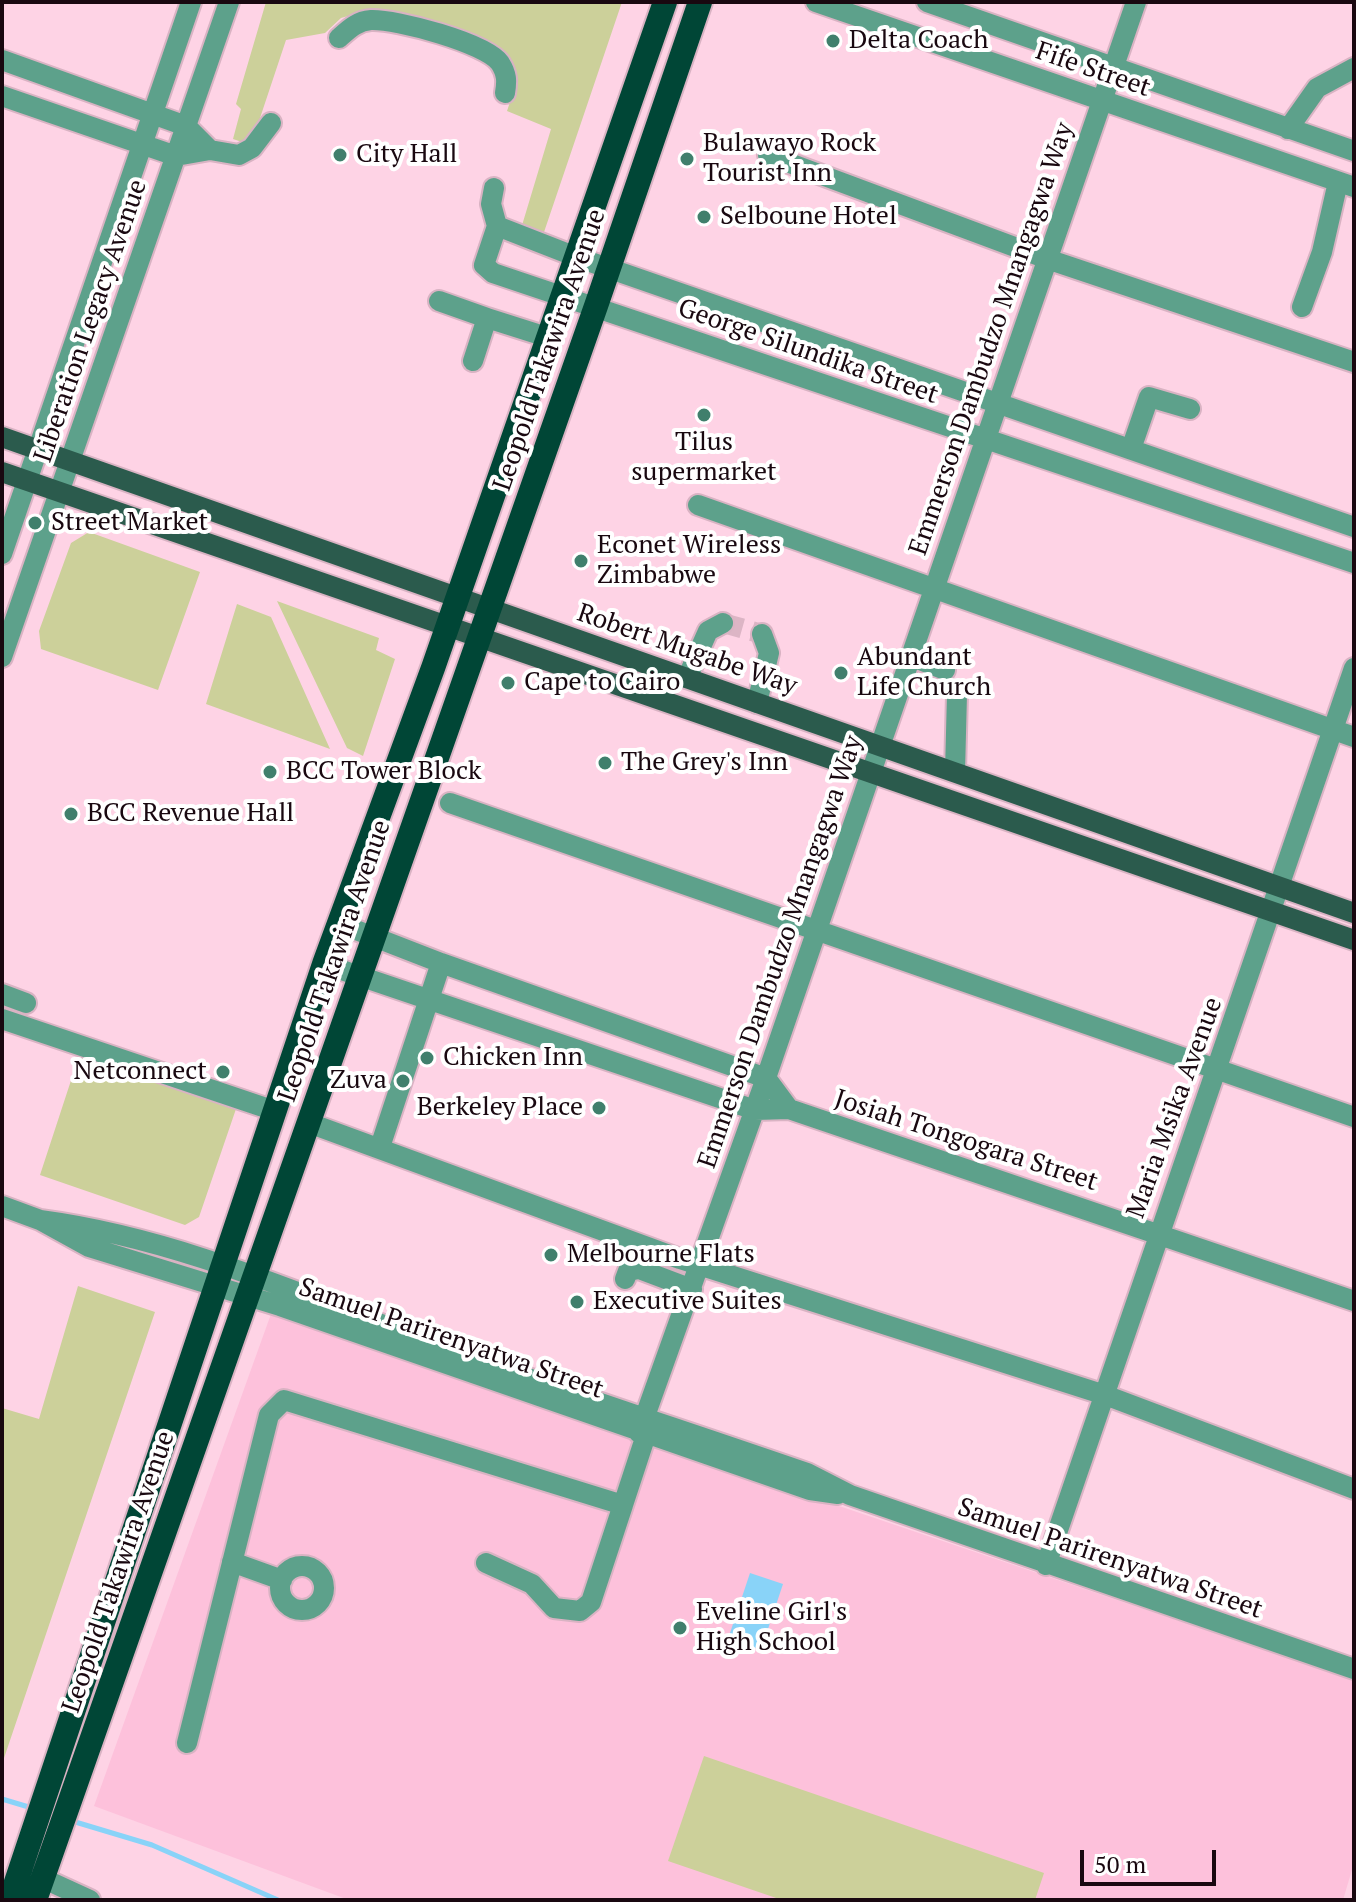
<!DOCTYPE html>
<style>
body{margin:0}
#map{position:relative;width:1356px;height:1902px;overflow:hidden;background:#fed3e5;font-family:"PT Serif",serif}
canvas{display:block}
.frame{position:absolute;inset:0;border:4px solid #190810;pointer-events:none}
.scale{position:absolute;left:1080px;top:1850px;width:136px;height:36px;box-sizing:border-box;border:4px solid #190810;border-top:0;padding-left:10px;font-size:24px;line-height:28px;white-space:nowrap;color:#190810;-webkit-text-stroke:6px #fff;paint-order:stroke}
</style>
<div id="map">
<canvas width="1356" height="1902"></canvas>
<div class="frame"></div>
<div class="scale">50 m</div>
</div>
<script>
const context = document.querySelector('canvas').getContext('2d');
context.lineJoin = 'round';
function fill(path, color) {
  context.fillStyle = color;
  context.fill(path, 'evenodd');
}
function strokePath(path, color, width, dash) {
  context.strokeStyle = color;
  context.lineWidth = width;
  context.lineCap = dash ? 'butt' : 'round';
  context.setLineDash(dash || []);
  context.stroke(path);
}
function label(font, color, halo, rows, align = 'center') {
  context.font = font + ' "PT Serif",serif';
  context.lineWidth = 8;
  context.setLineDash([]);
  context.textBaseline = 'middle';
  context.strokeStyle = halo;
  context.fillStyle = color;
  for (const [text, x, y, turn = 0] of rows) {
    context.save();
    context.translate(x, y);
    context.rotate((+turn || 0) * Math.PI / 180);
    context.textAlign = isNaN(turn) ? turn : align;
    if (halo) context.strokeText(text, 0, 0);
    context.fillText(text, 0, 0);
    context.restore();
  }
}
fill(new Path2D(`
 M271,1314l1083,366v183l-11,37h-994l-255,-94z`), '#fdc1db');
fill(new Path2D(`
 M266,2h356l-80,236 -22,-6 31,-103 -44,-18 5,-15 -4,-39 -27,-14 -97,-33h-15l-28,8 -16,15 -39,7 -35,105 -18,-6 8,-30 -5,-5z
 M89,532l111,40 -42,118 -117,-41 -2,-18 32,-88z
 M277,601l102,37 -3,12 19,9 -32,97 -16,-8z
 M237,604l34,13 59,132 -124,-45z
 M80,1053l157,53 -38,111 -14,8 -145,-50z
 M78,1286l77,26 -153,452v-356l37,11z
 M704,1756l340,117 -9,27h-253l-114,-39z`), '#ccd09a');
fill(new Path2D(`
 M750,1573l33,11 -22,66 -33,-11z`), '#89d3f8');
strokePath(new Path2D(`
 M2,1799l30,9
 M72,1821l80,24 126,55`), '#89d3f8', 5);
strokePath(new Path2D(`
 M723,623l39,11`), '#dcb5c5', 20, [20, 10]);
const minor = new Path2D(`
 M816,2l538,185
 M927,2l427,149
 M339,38c10,-9 18,-17 32,-18 25,-1 115,23 129,43 7,11 7,18 5,30
 M2,60l184,66 24,24
 M2,96l174,60 34,-6 29,5 13,-7 19,-25
 M1288,129l29,-41 37,-20
 M768,155l279,104 307,103
 M494,188l-3,16 6,22 82,32 775,269
 M497,226l-13,39 9,8 861,290
 M439,301l48,17 -14,43
 M1302,307l20,-55 16,-70
 M487,318l63,20
 M1131,449l18,-52 41,12
 M698,505l656,232
 M2,554l189,-552
 M910,656l35,14
 M2,657l227,-655
 M687,678l21,-47 15,-8
 M757,703l12,-50 -7,-19
 M955,772l2,-78
 M450,803l904,314
 M338,923l103,40 325,115 23,31
 M324,964l431,146 34,-1 565,192
 M2,994l24,9
 M2,1019l273,92
 M309,1123l371,136 425,136 249,94
 M380,1147l61,-184
 M2,1206l38,14 49,27 191,59 530,184 28,4
 M40,1220c137,18 265,76 393,124 124,46 250,86 374,129l43,22 504,174
 M625,1279l3,-8 11,-2 53,20
 M639,1433l127,-355 370,-1076
 M232,1562l50,18
 M486,1563l46,21 22,24 26,3 11,-9 32,-97
 M1046,1565l308,-897
 M280 1588a22 22 0 1 1 44 0a22 22 0 1 1-44 0Z
 M187,1743l82,-328 15,-15 339,105 23,-70
 M42,1878l48,22`);
const major = new Path2D(`
 M2,437l1352,476
 M2,472l1352,468`);
const highway = new Path2D(`
 M10,1900l314,-936 109,-296 232,-666
 M35,1900l561,-1594 104,-304`);
strokePath(minor, '#d9b3c3', 24);
strokePath(major, '#d9b3c3', 24);
strokePath(highway, '#d9b3c3', 28);
strokePath(minor, '#5da18b', 20);
strokePath(major, '#2b5b4d', 20);
strokePath(highway, '#004636', 24);
for (const [x, y, r, color] of [
 [833,41,8,"#407f6c"],
 [340,155,8,"#407f6c"],
 [687,159,8,"#407f6c"],
 [704,217,8,"#407f6c"],
 [704,415,8,"#407f6c"],
 [35,523,8,"#407f6c"],
 [581,561,8,"#407f6c"],
 [841,673,8,"#407f6c"],
 [508,683,8,"#407f6c"],
 [605,763,8,"#407f6c"],
 [270,772,8,"#407f6c"],
 [71,814,8,"#407f6c"],
 [427,1058,8,"#407f6c"],
 [223,1072,8,"#407f6c"],
 [403,1081,8,"#407f6c"],
 [599,1108,8,"#407f6c"],
 [551,1255,8,"#407f6c"],
 [577,1302,8,"#407f6c"],
 [680,1628,8,"#407f6c"]
]) {
  const dot = new Path2D();
  dot.arc(x, y, r, 0, 2 * Math.PI);
  context.fillStyle = color;
  context.fill(dot);
  strokePath(dot, '#fff', 3);
}
label('26px', '#190810', '#fff', [
 ["Delta Coach",849,41],
 ["Bulawayo Rock",703,144],
 ["Tourist Inn",703,174],
 ["City Hall",356,155],
 ["Selboune Hotel",720,217],
 ["Tilus",704,443,"center"],
 ["supermarket",704,473,"center"],
 ["Street Market",51,523],
 ["Econet Wireless",597,546],
 ["Zimbabwe",597,576],
 ["Abundant",857,658],
 ["Life Church",857,688],
 ["Cape to Cairo",524,683],
 ["The Grey's Inn",621,763],
 ["BCC Tower Block",286,772],
 ["BCC Revenue Hall",87,814],
 ["Chicken Inn",443,1058],
 ["Netconnect",207,1072,"right"],
 ["Zuva",387,1081,"right"],
 ["Berkeley Place",583,1108,"right"],
 ["Melbourne Flats",567,1255],
 ["Executive Suites",593,1302],
 ["Eveline Girl's",696,1613],
 ["High School",696,1643]
], 'left');
label('26px', '#190810', '#fff', [
 ["Fife Street",1093,70,19],
 ["Liberation Legacy Avenue",91,321,-71],
 ["Emmerson Dambudzo Mnangagwa Way",992,339,-71],
 ["Leopold Takawira Avenue",550,350,-71],
 ["George Silundika Street",808,352,19],
 ["Robert Mugabe Way",687,650,19],
 ["Emmerson Dambudzo Mnangagwa Way",781,952,-71],
 ["Leopold Takawira Avenue",335,961,-71],
 ["Maria Msika Avenue",1175,1108,-70],
 ["Josiah Tongogara Street",966,1141,18],
 ["Samuel Parirenyatwa Street",451,1339,19],
 ["Samuel Parirenyatwa Street",1110,1559,19],
 ["Leopold Takawira Avenue",119,1572,-71]
]);
</script>
